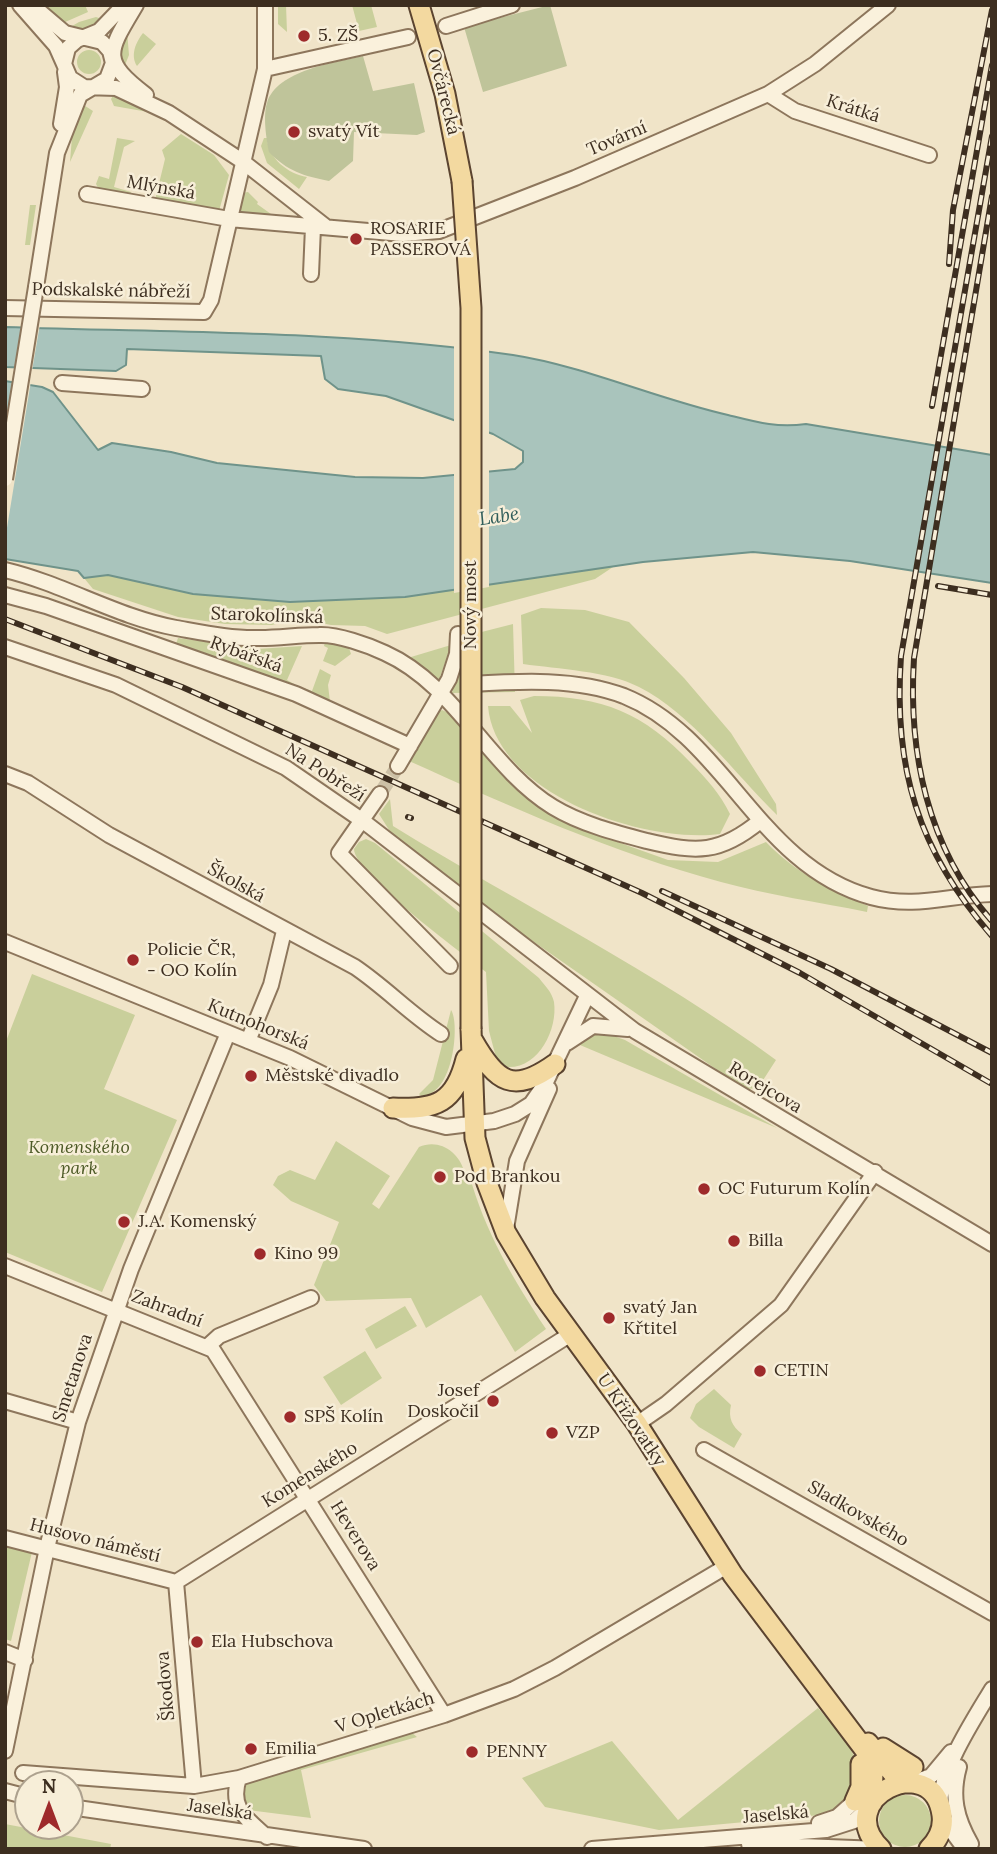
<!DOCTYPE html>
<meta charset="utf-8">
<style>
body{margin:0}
#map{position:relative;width:997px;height:1854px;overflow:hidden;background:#f0e4c8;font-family:Lora,serif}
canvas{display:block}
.frame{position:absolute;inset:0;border:7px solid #3d2e20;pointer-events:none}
.north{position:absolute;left:14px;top:1770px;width:70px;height:70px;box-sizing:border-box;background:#f7eed8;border:2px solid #ada18e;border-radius:50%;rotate:0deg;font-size:19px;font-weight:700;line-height:28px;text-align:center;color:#3d2e20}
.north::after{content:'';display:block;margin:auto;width:24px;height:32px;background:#9e2a2b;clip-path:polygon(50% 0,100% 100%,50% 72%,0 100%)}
</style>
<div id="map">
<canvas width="997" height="1854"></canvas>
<div class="frame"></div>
<div class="north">N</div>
</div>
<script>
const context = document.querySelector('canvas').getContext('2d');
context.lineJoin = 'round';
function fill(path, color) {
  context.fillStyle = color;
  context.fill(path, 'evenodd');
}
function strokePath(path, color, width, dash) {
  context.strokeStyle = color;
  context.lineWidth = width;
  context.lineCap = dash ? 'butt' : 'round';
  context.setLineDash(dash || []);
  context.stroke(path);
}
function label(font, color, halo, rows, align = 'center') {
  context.font = font + ' Lora,serif';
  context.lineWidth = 5;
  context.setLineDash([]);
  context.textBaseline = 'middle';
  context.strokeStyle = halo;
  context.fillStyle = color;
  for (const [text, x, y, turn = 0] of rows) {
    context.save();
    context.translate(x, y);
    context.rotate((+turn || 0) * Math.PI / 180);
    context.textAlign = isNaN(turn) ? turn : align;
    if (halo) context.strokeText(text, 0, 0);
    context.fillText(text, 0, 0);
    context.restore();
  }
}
fill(new Path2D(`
 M46,5h39l3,7 -25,11z
 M278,5h8l1,27 -9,-8z
 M352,5h19l6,22 -18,4z
 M96,17l9,3 -21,12 -17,-3 12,-7z
 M127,31l2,24 -6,15 -5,-23z
 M143,33l13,11 -19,22c-7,-11 -1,-24 6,-33z
 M77 62a12 12 0 1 1 24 0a12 12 0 1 1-24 0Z
 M115,93l34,18 -1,1 -34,-6 -3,-7z
 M82,104l11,7 -23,51 3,-38z
 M181,134l33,21 15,20 -10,36 -10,1 -58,-9 -6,-11 10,8 10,-41 -3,-9z
 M117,138l18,3 -11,6 -10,40 17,5 -1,4 -29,-3 -5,-9 3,-8 10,3z
 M264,138h3c1,20 21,36 40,39l-8,12 -32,-26 -6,-17z
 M248,192l10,10 -1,2 21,15 -40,-5 4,-21z
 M30,205h6l-6,40h-5z
 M616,565l-21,14 -208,55 -22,-8 -34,-1 -34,-7 -25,7 -47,-1 -47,-7 -85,-28 -9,-11 24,-3 85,19 97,8 115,-5z
 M541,608l44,2 44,12 55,56 47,55 45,71 1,11c-42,-41 -86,-102 -138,-128 -31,-16 -81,-18 -116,-23l-2,-49z
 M513,624l2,68 -63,1 10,-56z
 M178,638l79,11 45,-3 -15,34 7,4 -5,3 -113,-43z
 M325,642l23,3 3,9 -16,12 -12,-5 5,-13 -4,-2z
 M451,645l-13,38 -37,-23z
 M320,669l11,6 -3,10 2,17 -26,-12v-2l8,3z
 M534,696c68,0 110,17 157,67 16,16 29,31 39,51l-10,20c-76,10 -225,-40 -232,-128h22l22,27 -12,-33z
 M442,710l13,6 40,50 45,41 58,28 70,25 50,2 48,-20c30,31 63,47 102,64l-1,6c-49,-10 -99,-17 -146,-30 -108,-29 -210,-75 -312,-121l24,-46z
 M390,799l3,27c128,79 262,145 383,234l-18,28 -12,1 -13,-8 -282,-197 -60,-51 -12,-19z
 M366,839l9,4 164,135c6,8 13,14 15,24 4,28 -16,67 -47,65l-10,-6 -8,-30 -3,-59c-24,-19 -132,-98 -132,-123l5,-7z
 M32,974l103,41 -31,74 73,31 -75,172 -97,-40v-208z
 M451,1010c9,12 3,86 -30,86l-2,-2 14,-14z
 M595,1033h10l20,7 152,88 -197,-83z
 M336,1141l54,35 -18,28 7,5 40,-62c20,-9 40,5 45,24l5,3c16,58 44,105 77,155l-31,23 -34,-57 -55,33 -15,-30 -85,3 -12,-16 25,-63 -48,-21 -18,-16 5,-9 12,-6 25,10z
 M405,1306l12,20 -41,23 -11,-20z
 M365,1351l17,27 -41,27 -18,-28z
 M714,1389l17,16c-3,13 1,21 11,29l-8,14 -35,-21 -9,-9 6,-14z
 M5,1545l27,7 -21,89 -6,-2z
 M818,1708c17,21 57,58 35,88 -4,7 -16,13 -22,18l-172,16 -114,-23 -23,-29 90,-37 66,79z
 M411,1732l6,5 -116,33 10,48 -63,-8c-9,-13 -10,-17 -1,-30z
 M879 1821a26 26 0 1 1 52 0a26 26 0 1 1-52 0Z
 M5,1824l106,20 -1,5h-105z`), '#c9cf9b');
fill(new Path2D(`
 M550,5l17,61 -84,26 -19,-65z
 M363,56l10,35 41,-8 11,49 -8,3 -63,-3 -1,29 -24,20c-25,-5 -42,-10 -60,-29 -3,-14 -6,-37 -2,-49 10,-33 67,-40 96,-47z`), '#bfc49a');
const water = new Path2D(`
 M5,327c170,6 340,3 508,28 71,11 144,44 215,60 28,7 48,13 78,9l186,31v128l-142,-22 -97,-9 -110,10 -238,35 -115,5 -97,-8 -85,-19 -24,3 -6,-7 -73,-12v-178l37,6 11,5 45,58 14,-7 59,9 46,11 138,14 68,1 92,-9 8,-7v-11l-30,-17 -107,-38 -48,-7 -13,-10 -4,-23 -194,-7 -1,16 -10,6 -111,-4z`);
fill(water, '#a9c4bc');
strokePath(water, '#6f938a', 2);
fill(new Path2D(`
 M22,324h18l-8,47h-18z
 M454,343l35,5v88l-35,-12z
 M13,379l18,2 -26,159v-111z
 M489,468v119l-35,6v-122z`), '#f0e4c8');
strokePath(new Path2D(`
 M380,794l18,-28`), '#ccc0a6', 14, [14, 7]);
const minor = new Path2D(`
 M20,5l36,41 8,18
 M32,5l33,28 37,9 8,9 3,12 -6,16 -27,16 -23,58 -21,134
 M124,5l-25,26 -22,9 -9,8 -4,16 6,14 14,9 32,1 53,25 73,48 83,65
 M136,5c-28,47 -36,55 10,90
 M446,26l66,-21
 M265,69l143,-32
 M768,94l27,17 134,44
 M61,124l6,-37 -2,-15
 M87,194l142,25 174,15 36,-3 136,-53 193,-84 47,-30 73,-59
 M311,274l2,-47
 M5,308l199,4 7,-12 54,-231v-64
 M62,383l80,6
 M5,570c59,14 112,47 171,58 28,5 56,11 84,10 20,0 39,-3 59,-3 18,-1 49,10 66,18 71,32 103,114 168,154 28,17 63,26 94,34 50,12 73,13 113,-20
 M5,595l41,11 250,88 114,52
 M5,647l111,38 170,83 77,53 272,210 357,213
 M471,684c50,-3 105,-6 153,12 102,41 134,170 247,201 45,12 77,-2 121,-3
 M398,766l51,-87 8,-25 1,-20
 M5,774l23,9 81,52 246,132c31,21 55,47 86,67
 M380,794l-41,59 111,113
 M5,942l285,116 122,60 34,9 48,-6 21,-7 16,-10 14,-20 42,-88
 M248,1041l23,-56 13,-54
 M567,1043l26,-17 35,3
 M506,1229l11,-68 32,-72
 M5,1266l208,84 231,365
 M208,1346l11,-10 92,-38
 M5,1401l73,21
 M637,1424l29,-20 115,-99 94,-133
 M704,1450l288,163
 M5,1538l171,44
 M176,1582l395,-248
 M176,1582l18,204
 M5,1652l20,8
 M5,1751l42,-203 31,-126 53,-153 97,-236
 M959,1767c-8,29 -3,51 12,77
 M23,1773l171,13 45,-8 205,-63 70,-26 41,-21 172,-102
 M239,1778c-10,30 7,40 28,59
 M911,1783l20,-7 20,-24
 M5,1791l23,6
 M70,1807l294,42
 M819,1823l18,-6 18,-16
 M749,1844l131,5
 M592,1849l234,-19 28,-9 15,-14
 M965,1849c-9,-13 -22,-26 -24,-42 -5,-31 35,-91 51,-118`);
const major = new Path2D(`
 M419,5l26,89 17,87
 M471,1029l4,109 12,45 19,50 39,65 92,126 96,151 132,175 8,22 -1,31
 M473,1041c24,42 40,53 82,23
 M393,1108c43,2 62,-5 73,-49
 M868,1743l27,33 14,7
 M883,1748l30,19
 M855,1801l6,-14v-23
 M881,1849c-52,-50 52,-101 61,-34 2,14 -4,25 -13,34`);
strokePath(minor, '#8d765c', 18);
strokePath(major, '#5b4430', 23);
strokePath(minor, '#faf1dc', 14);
strokePath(major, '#f3d9a0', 19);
const rail = new Path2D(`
 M992,136l-91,520c-8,112 17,195 91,280
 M949,264l4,-54 39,-200
 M932,406l60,-341
 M938,586l54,9
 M5,619l177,68 460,206 158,80 192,111
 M408,817l3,1
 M662,891l169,78 161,84
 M991,920c-64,-73 -83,-168 -77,-262l78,-462`);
strokePath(rail, '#3d2e20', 6);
strokePath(rail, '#f7eed8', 3.5, [10]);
const minorBridge = new Path2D(`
 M5,479l31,-192`);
const majorBridge = new Path2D(`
 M462,181l9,127v721`);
strokePath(minorBridge, '#8d765c', 18, []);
strokePath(majorBridge, '#5b4430', 23, []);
strokePath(minorBridge, '#faf1dc', 14);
strokePath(majorBridge, '#f3d9a0', 19);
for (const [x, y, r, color] of [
 [304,36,7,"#9e2a2b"],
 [294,132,7,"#9e2a2b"],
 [356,239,7,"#9e2a2b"],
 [133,960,7,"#9e2a2b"],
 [251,1076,7,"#9e2a2b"],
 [440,1177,7,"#9e2a2b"],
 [704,1189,7,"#9e2a2b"],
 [124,1222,7,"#9e2a2b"],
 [734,1241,7,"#9e2a2b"],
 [260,1254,7,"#9e2a2b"],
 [609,1318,7,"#9e2a2b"],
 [760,1371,7,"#9e2a2b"],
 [493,1401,7,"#9e2a2b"],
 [290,1417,7,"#9e2a2b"],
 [552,1433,7,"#9e2a2b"],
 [197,1642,7,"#9e2a2b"],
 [251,1749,7,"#9e2a2b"],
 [472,1752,7,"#9e2a2b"]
]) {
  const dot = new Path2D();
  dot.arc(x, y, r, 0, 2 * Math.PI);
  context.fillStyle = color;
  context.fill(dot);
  strokePath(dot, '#f7eed8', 2.5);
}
label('18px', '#3d2e20', '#f7eed8', [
 ["5. ZŠ",318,36],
 ["svatý Vít",308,132],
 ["ROSARIE",370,229],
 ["PASSEROVÁ",370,250],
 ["Policie ČR,",147,950],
 ["- OO Kolín",147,971],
 ["Městské divadlo",265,1076],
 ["Pod Brankou",454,1177],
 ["OC Futurum Kolín",718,1189],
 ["J.A. Komenský",138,1222],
 ["Billa",748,1241],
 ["Kino 99",274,1254],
 ["svatý Jan",623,1308],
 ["Křtitel",623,1329],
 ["CETIN",774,1371],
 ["Josef",479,1391,"right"],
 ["Doskočil",479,1412,"right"],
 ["SPŠ Kolín",304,1417],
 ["VZP",566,1433],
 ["Ela Hubschova",211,1642],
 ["Emilia",265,1749],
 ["PENNY",486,1752]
], 'left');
label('18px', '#3d2e20', '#f7eed8', [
 ["Ovčárecká",443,92,76],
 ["Krátká",853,109,18],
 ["Tovární",617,139,-23],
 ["Mlýnská",161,188,10],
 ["Podskalské nábřeží",111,291,1],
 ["Nový most",471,605,-90],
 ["Starokolínská",267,616,2],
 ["Rybářská",246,655,20],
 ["Na Pobřeží",325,773,33],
 ["Školská",236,883,29],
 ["Kutnohorská",258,1025,22],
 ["Rorejcova",765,1088,31],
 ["Zahradní",167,1309,21],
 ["Smetanova",73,1378,-72],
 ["U Křižovatky",631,1420,56],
 ["Komenského",310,1475,-32],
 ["Sladkovského",858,1514,30],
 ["Heverova",355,1536,58],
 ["Husovo náměstí",95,1541,14],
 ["Škodova",166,1686,-95],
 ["V Opletkách",385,1713,-17],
 ["Jaselská",220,1810,8],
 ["Jaselská",776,1815,-5]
]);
label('italic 18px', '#4d5a26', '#f7eed8', [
 ["Komenského",79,1148],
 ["park",79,1169]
]);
label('italic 19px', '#2f5d5a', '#f7eed8', [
 ["Labe",499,517,-8]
]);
</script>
